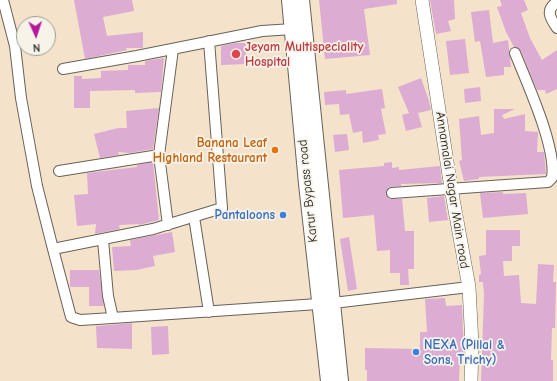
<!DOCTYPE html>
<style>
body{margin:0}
#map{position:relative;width:557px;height:381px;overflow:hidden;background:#f4e2cb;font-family:"Comic Neue",sans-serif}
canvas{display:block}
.north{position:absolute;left:16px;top:16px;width:40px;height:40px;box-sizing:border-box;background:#f7f3e8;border:1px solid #9f9d96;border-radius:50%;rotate:177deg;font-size:11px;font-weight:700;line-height:16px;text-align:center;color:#1c1c1c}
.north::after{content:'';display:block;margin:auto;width:14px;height:18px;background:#b5179e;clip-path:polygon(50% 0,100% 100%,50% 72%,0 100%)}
</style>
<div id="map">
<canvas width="557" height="381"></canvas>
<div class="north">N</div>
</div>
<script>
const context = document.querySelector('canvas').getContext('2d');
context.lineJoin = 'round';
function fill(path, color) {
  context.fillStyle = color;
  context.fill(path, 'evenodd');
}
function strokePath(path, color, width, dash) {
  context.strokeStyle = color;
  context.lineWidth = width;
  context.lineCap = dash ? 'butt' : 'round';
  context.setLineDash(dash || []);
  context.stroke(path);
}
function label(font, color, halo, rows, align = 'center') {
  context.font = font + ' "Comic Neue",sans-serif';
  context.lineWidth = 3.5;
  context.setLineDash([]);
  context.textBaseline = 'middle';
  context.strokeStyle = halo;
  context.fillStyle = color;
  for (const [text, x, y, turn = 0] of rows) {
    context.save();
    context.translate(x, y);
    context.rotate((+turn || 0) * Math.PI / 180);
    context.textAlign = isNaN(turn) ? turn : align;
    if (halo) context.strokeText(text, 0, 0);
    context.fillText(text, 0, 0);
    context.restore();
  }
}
fill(new Path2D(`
 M74,0h58l2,11 -31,6 4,19 36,-4v16h-17l1,2 -42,9z
 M319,0h78v4l-33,5 6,46 -45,4z
 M430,0h24l1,19 -7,2 3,10 -15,3z
 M500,0h24l4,10 -7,3 9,25 12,22 15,-10v39l-11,5 -1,-4h-8l-16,-39 -7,-4 -8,-15 -9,-25 5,-1z
 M489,10l4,33 15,-3 3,27h-7v8l-18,2 -6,-36 -5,1 -4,-30z
 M465,39l4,34 -19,2 -4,-34z
 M235,43h11v21l-25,1v-19z
 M164,58l-3,34 -26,1v-3l-45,1v17h-16v-32h8v3l19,-1v-7l27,-1v-5h17v-4z
 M421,78l8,23 2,9 -13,3 4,14 -16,4 -4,-16 7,-2 -11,-26z
 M480,87l1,14 -16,2 -1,-14z
 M382,89l3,19 -4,1 5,25 -8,1 1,5 -16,3 -1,-12 -9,2 -4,-19 -9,1 -1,-11 -14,1 -1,-13 22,-2v4z
 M159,108l-6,41 -23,4 -12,-1 1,3 -19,3 -6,-24 24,-6h9l-1,-17z
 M494,109h21l-13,6 2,4 21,-5v17l13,1 -1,20h7l2,22 -67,3v2l-15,2 -5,-20 3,-1 -3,-41 20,-3 2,19 13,-2z
 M347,134l2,16 -14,2 -2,-17z
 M153,162l6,58 -20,5v-1l-20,1 1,4 -25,5 1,-10 -19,2 -3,-31 14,-1 -1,-21 50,-6v-2z
 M392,162v6l7,-1v3l41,-4 2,17 -41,1v2l-12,1 -3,4v3l3,5h13l3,32h9v38h-6l1,16h-9v-12h-10v-23l-13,1 -3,-36 -31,3 -4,-48 45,-4v-3z
 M503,192v2l23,-1 2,21 -45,4 -3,-25z
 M444,196l4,24 -19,2 -2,-24z
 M486,230h34v16h-8v15h-9l1,15 15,-1 2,28 15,1 2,-40 16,1 -1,17h3l-1,46h-3l-1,32h2v21h-72l3,-86 -1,-13h-4v-7l2,-1 -2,-18 7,-1z
 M172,232l3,20 -22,4 2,10 -19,4 -22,1 -2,-24 19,-1 -1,-6z
 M349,237l8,52 -9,2 -8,-52z
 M70,270h29l5,36h-15v-19h-19z
 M445,298l1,8 16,-1 2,51h-4l-1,25h-92v-11h-2v-22l55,1v-17h7l-2,-33z
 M132,323v26l-35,-1 -1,-22z
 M168,326l1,28 -17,1 -1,-28z`), '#ddacd2');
const minor = new Path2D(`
 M3,0l12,46 6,52 16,88 16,63
 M557,2c-12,8 -7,16 0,26
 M209,41l13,167 -69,21 -100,20 18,68 9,3 17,-1 236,-16 136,-16
 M63,69l74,-13 125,-25 31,-2
 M59,171l100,-16
 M392,193l156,-11 4,-4c5,-30 -25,-95 -37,-125
 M194,217l15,95
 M168,225l-9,-70 14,-106
 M103,240l5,56 5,22`);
const tertiary = new Path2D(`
 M422,0l29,188 18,99 3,58 -1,36`);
const primary = new Path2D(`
 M290,0l17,184 22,197
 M301,0l39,381`);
strokePath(minor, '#686159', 12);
strokePath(tertiary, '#686159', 14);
strokePath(primary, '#686159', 18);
strokePath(minor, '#fff', 10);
strokePath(tertiary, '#fff', 13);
strokePath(primary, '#fff', 16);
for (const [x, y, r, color] of [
 [236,54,5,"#e0444e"],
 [275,150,4,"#e8710a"],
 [283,215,4,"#3f7fe0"],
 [416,352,4,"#3f7fe0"]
]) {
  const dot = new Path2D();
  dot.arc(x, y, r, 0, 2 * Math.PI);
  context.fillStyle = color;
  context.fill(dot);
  strokePath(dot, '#f7f3e8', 1.5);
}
label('bold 13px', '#be3a42', '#f7f3e8', [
 ["Jeyam Multispeciality",245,47],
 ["Hospital",245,62]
], 'left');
label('bold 13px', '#c56008', '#f7f3e8', [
 ["Banana Leaf",267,143],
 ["Highland Restaurant",267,158]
], 'right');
label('13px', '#1c1c1c', '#f7f3e8', [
 ["Annamalai Nagar Main road",452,190,81],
 ["Karur Bypass road",308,191,-96]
]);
label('bold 13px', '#366cbe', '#f7f3e8', [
 ["Pantaloons",275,215],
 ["NEXA (Pillai &",424,345,"left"],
 ["Sons, Trichy)",424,360,"left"]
], 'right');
</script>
